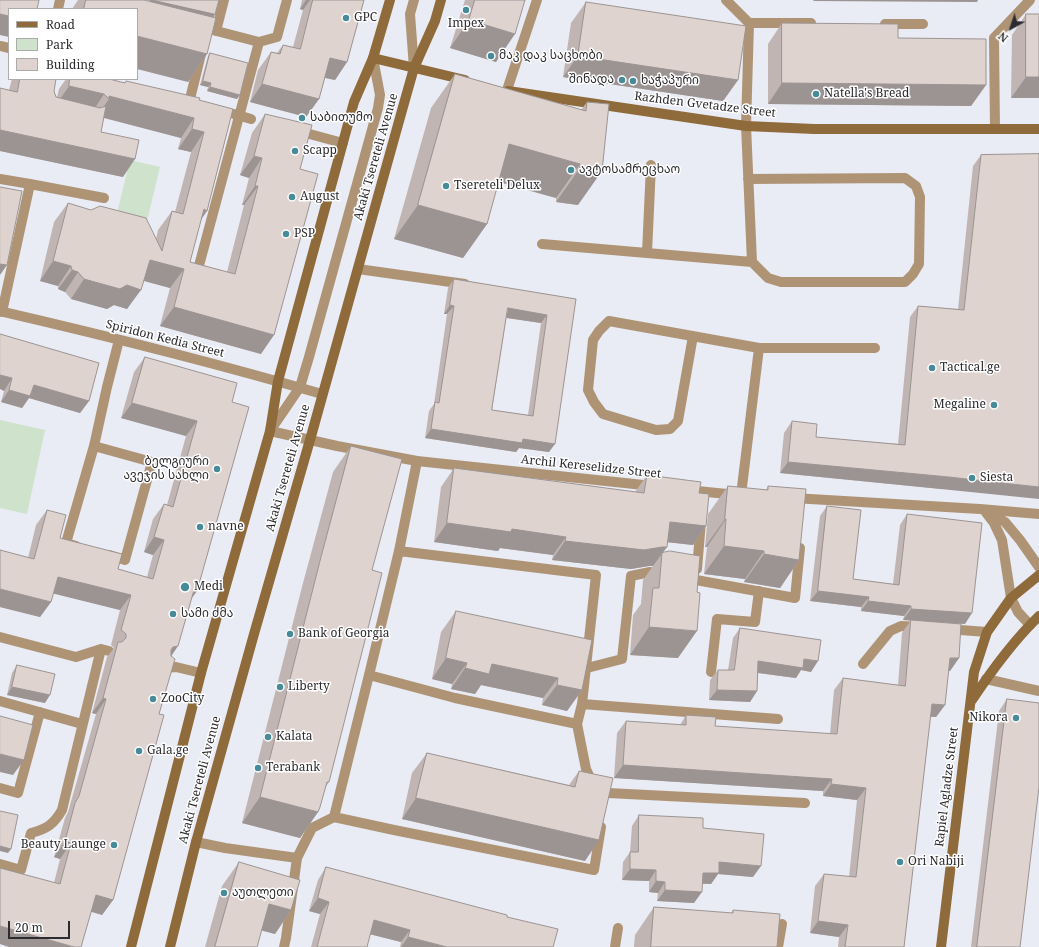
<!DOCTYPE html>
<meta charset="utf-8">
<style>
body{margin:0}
#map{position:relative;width:1039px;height:947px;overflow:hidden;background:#e9ebf5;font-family:"Noto Serif",serif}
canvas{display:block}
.legend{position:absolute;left:8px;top:8px;width:130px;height:72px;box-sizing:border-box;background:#fff;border:1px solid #ababac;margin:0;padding:5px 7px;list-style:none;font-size:12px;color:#2c2c30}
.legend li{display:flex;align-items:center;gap:8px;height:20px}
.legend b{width:20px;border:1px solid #ababac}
.north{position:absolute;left:991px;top:8px;width:40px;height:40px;-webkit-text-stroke:3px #fff;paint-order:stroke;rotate:220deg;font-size:11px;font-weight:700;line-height:16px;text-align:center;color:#2c2c30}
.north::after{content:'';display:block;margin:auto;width:14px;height:18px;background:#2c2c30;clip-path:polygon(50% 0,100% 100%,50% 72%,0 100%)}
.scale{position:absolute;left:8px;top:921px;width:62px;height:18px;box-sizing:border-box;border:2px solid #2c2c30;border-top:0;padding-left:5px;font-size:12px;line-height:14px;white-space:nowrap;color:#2c2c30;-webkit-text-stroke:3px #fff;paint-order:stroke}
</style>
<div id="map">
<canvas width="1039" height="947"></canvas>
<ul class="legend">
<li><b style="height:5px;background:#8f6a3a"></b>Road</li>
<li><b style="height:11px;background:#cee2cc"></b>Park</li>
<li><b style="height:11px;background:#dfd3d0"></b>Building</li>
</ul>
<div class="north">N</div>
<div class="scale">20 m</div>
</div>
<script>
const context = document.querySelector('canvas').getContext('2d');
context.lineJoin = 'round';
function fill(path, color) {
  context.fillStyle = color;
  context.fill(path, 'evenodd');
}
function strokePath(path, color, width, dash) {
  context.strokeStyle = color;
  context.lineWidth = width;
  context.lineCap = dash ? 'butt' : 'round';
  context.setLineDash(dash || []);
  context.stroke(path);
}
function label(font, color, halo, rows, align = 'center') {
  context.font = font + ' "Noto Serif","Noto Sans Georgian",serif';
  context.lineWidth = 3;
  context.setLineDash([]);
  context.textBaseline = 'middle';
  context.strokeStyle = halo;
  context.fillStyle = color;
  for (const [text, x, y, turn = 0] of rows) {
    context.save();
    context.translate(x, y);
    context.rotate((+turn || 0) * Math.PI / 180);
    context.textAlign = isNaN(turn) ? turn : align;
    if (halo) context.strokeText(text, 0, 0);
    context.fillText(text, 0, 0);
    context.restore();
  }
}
fill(new Path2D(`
 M130,160l30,7 -14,58 -30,-8z
 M0,420l45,10 -18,84 -27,-6z`), '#cee2cc');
strokePath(new Path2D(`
 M414,0l-4,14 4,54
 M726,0l23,23 -3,103 6,136 16,16 13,4h124l8,-8 6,-10 1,-67 -4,-11 -11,-8 -157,1
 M58,9l2,-9
 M749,23h62
 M885,24h38
 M201,27l58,15
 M216,31l8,-31
 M0,46l9,2
 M507,90l30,-90
 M189,103l12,-49
 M234,114l17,5
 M995,129l-1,-91 36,-38
 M302,132l41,11
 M0,179l30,5 -28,128
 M30,184l74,14
 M542,244l210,18
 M647,253l4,-88
 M358,269l107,15
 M197,273l62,-231 18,-5 10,-37
 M693,336l-15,85 -8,8 -14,1 -53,-16 -9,-12 -6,-12 5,-50 6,-9 10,-10 150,27h116
 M270,431l30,-44 9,-30 69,-249 2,-13 -7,-37
 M94,446l58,16 -27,98 -16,-5
 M417,461l-18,90 -30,124 86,23 122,26 9,45 7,15
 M741,495l18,-147
 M76,546l-10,-3 28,-97 13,-59 12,-47
 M399,551l197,24 -14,129
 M697,569l4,-48
 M685,578l110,20 5,-50
 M947,629l40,3
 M0,637l76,20 25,-8 8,2
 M863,664l27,-33 11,-5 19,1
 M166,668l10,-1 25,6
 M587,668l35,-9 9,-83 19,-4 11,2
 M711,672l6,-53 38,3 4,-31
 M986,679l53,12
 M0,701l82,23
 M577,724l5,-20 196,15
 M0,788l18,5 22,-81
 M608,793l197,10
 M334,817l35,-142
 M196,842l29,6 72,10 15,-30 22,-11 60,13 200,40 7,-43
 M0,864l21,6 10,-37c16,-4 23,-9 31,-23l39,-161
 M284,947l2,-9 11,-80
 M615,947l3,-19
 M778,947l4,-23`), '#ae9475', 10);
strokePath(new Path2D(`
 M0,311c108,25 216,52 322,83
 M270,431l67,15 80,15 236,25
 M687,490l50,5
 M793,498l187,11 59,5
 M984,510l10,13 8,17 9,58 7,14 12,13
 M989,513l16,9 15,18 19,27`), '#ae9475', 10);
strokePath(new Path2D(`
 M373,58l92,22
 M508,91l238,35 68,3h225
 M972,700c20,-30 41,-59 67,-84
 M131,947l70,-274 69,-242 8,-50 76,-279 19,-44 17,-58
 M170,947l26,-105 58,-208 56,-194 91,-326 13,-46 21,-47 6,-21
 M941,947l33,-275 13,-40 24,-34 28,-23`), '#8f6a3a', 10);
fill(new Path2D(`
 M78,0h66l4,1v-1h71l-6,18 -6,36 -19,28 -51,-73h-65z
 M302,0h62l-17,62 -12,18 -10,-2 -6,21 -13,18 -56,-15 8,-32 13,-18 6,1 6,-8 10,2 10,-37 -3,-1z
 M465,0h60l-29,62 -46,-14z
 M586,2l152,78 -15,21 -160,-24 8,-54z
 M1026,14l13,84h-28l1,-63z
 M782,23l116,15 88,47 -15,21 -203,-2v-60z
 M210,53l27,46 -30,-8 1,-4 -8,-2 8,-29z
 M455,74l126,36 6,-8 -9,103 -22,-3v-4l-58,-16 -11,42 -24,34 -69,-19 37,-131z
 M12,79h44l-2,12 2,6h1l2,-8 7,-10h43l16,4 1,-2 107,28 -26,102 -6,8 -11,43 37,10 17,-67h-2l7,-27 -9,-3 12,-42 13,-19 35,55 -39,185 -101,-28 10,-38 -26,-7 -17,28 -13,-4 -7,4 -36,-10 -6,-7 -7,-3v-3l-18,-5 14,-59 14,-19 88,36 2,-9 14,-19 3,1 16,-60 -13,-3 3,-11 -77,-20 -3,14 22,45 -123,-26v-63l9,2z
 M1039,154l-98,335 -161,-16 4,-40 8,-12 24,16 82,7 12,-127 8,-11 40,3 15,-143 8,-11z
 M454,279l122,20 -27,153 -30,-4 -3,4 -91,-14 4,-27 5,-7 13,-90h-3l4,-26zM506,318l35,5 -13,92 -36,-5z
 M0,334l89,67 -9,12 -51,-15 -7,10 -21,-6 3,-11z
 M145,357l87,45 -35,189 -6,8 -20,57 -12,58 -46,186 -11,15 -48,-32 6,-24 -6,-2 11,-39 3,-6 28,-98 -4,-1 15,-56 7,-9 -3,-3 9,-35 -67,-17 -2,9 -11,15 -40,-10v-57l28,8 8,-33 11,-15 13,28 58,31 29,8 6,-22 -9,-3 9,-33 11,-15 3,1 19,-69 -65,-18 13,-46z
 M351,446l21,124 -43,212 -4,6 -7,24 -18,26 -58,-15 61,-240 30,-111z
 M454,468l181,24 12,-17 52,18 7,33 -13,19 -26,-3v5l-4,5 15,106 -48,-3 3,-40 8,-11 2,-24 10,-14h-4l-18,3 -79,-9 1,-5 -53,-7 -2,3 -64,-9 7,-55z
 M728,486l38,4 2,-4 31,74 -19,28 -36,-6 1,-3 -41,-5 3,-27h-2l3,-33z
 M827,506l26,73 40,5 7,-59 7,-11 58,110 -62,-4 1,-4 -43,-5v-4l-51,-6 10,-85z
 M456,611l126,79 -15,21 -25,-6 1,-7 -62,-13 -6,9 -24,-5 1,-5 -20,-5 9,-47z
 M911,620l48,38 -9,13 -2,-1 -3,35 -9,12h-6l-26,230h-66l1,-10 -29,-4 5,-47 9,-12 25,3 8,-77 -34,-4v-5l-209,-13 3,-45 9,-12 54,4 6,-10 29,11 115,8 4,-44 9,-12 55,7 4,-52z
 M740,628l71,44 -10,-2 -5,8 -38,-5 -1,18 -7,11 -41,-2 1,-20 8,-10h10l5,-32z
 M17,665l28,38 -38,-8 5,-22z
 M1007,699l13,248h-49l28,-236z
 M427,753l142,32 10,-14 6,90 -183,-42 10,-46z
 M639,815l64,13 50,49 -35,-3 -7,10h-9l-8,19 -37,-2 1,-8 -9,-1v-11l-27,-1 1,-18 7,-10 2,-26z
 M239,862l52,48 -16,24 -14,-4 -4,17h-52l17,-61z
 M326,867l181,50 46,30h-153l1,-5 -31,-8 -3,13h-56l9,-33 -11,-3 9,-31z
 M654,907l77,6 2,-3 44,37h-143l1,-12z`), '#c0b5b3');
fill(new Path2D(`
 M150,0h2l63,14 -2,4 -65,-14z
 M306,0h4l-7,10 -3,-1z
 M814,0h164l-1,2 -164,-1z
 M0,14l9,2v21l-9,-2z
 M469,20l46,14 -19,28 -46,-14z
 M137,36l70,18 -19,28 -51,-13z
 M578,56l160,24 -15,21 -160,-24z
 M330,58l17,4 -12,18 -18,-4z
 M1026,77h13v21h-28z
 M203,81l8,2 -3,4 -8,-2z
 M782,83l204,2 -15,21 -203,-2z
 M262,84l57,15 -13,18 -56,-15z
 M69,86l35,8 -13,20 -35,-9z
 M210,87l30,8 -3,4 -30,-8z
 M109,96l85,22 -13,20 -84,-22 12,-17z
 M192,129l12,3 -13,20 -13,-3z
 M0,130l135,29 -12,18 -123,-26z
 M509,144l71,20 -24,34 -71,-20z
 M254,156l8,2 -13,20 -9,-3z
 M580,168l22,3 -24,34 -22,-3z
 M255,186h3l-14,19h-2z
 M418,205l69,19 -24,34 -69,-19z
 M204,209l3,2 -13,19z
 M150,260l34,9 -14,19 -33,-9z
 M53,261l18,5 -13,20 -18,-5z
 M0,264l7,1 -7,10z
 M72,270l6,2 -13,20 -7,-3z
 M84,279l43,6 14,5 -14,19 -13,-4 -7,4 -36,-10z
 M450,305l4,1 -7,8h-3z
 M174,307l100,28 -13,19 -101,-28z
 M508,308l39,7 -6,8 -40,-6z
 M0,375l12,3 -8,13 -4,-2z
 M34,385l55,16 -9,12 -51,-15 -7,10 -21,-6 8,-12z
 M132,403l65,18 -11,15 -65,-18z
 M431,429l92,10 32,5 -6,8 -30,-4 -3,4 -91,-14z
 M788,462l161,15 90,10v12l-98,-10 -161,-16z
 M725,519h1l-19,28h-2z
 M670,522l36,4 -13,19 -37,-4z
 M447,523l65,6 54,8 -13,18 -53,-7 -2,3 -64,-9z
 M154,537l10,3 -11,15 -9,-3z
 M565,541l97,6h5l-14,19h-4l-18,3 -79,-9z
 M724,546l40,5 -19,28 -41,-5z
 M764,554l35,6 -19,28 -36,-6z
 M58,577l73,18 -11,15 -73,-18z
 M0,589l51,13 -11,15 -40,-10z
 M194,590l3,1 -11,15z
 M818,591l51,6 -8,10 -51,-6z
 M868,601l43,5 -7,10 -43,-5z
 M911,609l61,4 -7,11 -62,-4z
 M649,627l48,4 -19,27 -48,-3z
 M178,646l-10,15 -8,5 13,-19z
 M446,658l21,5 -15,21 -20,-5z
 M950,658h9l-9,13 -9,-1z
 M804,659l14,2 -7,11 -10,-2 -5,8 -45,-6 7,-11z
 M492,664l66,14 -15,20 -62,-13 -6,9 -24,-5 14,-21z
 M557,685l25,5 -15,21 -25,-6z
 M12,687l38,8 -5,8 -38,-8z
 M717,690l40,1 -7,11 -41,-2z
 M103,698l3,1 -10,15 -4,-1z
 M932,704l13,1 -9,12 -13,-1z
 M0,754l24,6 -11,15 -13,-3z
 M623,765l209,14 -9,12 -209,-13z
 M831,784l35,4 -9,12 -34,-4z
 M260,797l58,15 -18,26 -58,-15z
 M416,798l183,42 -14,21 -183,-42z
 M65,841l6,2 -11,16 -6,-2z
 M0,846l11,3 -3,4 -8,-2z
 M719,862l42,4 -8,11 -35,-3 -7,10 -16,-1 8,-10z
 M630,869l26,1 -7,11 -27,-1z
 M656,881l9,1 -7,11 -9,-1z
 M665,890l37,2 -8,11 -37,-2z
 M96,895l17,5 -11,15 -17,-5z
 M318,898l11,4 -9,12 -11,-3z
 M269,904l22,6 -16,24 -23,-6z
 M374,920l36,10 -9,12 -36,-9z
 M818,921l30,4 -9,12 -29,-4z
 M0,926l74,21h-65l-9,-3z
 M408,937l39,10h-46z`), '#9c9492');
const building = new Path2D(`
 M0,0h39l-2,9h-28v7l-9,-2z
 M86,0h58l72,18 -9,36 -70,-18v-27h-53z
 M152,0h67l-4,14z
 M313,0h51l-17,62 -17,-4 -11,41 -57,-15 9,-32 9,2 3,-9 17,4z
 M475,0h50l-10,34 -46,-14z
 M586,2l160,24 -8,54 -160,-24z
 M1026,14h13v63h-13z
 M782,23l116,1v14l88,1v46l-204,-2z
 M210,53l38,10 -8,32 -30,-8 1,-4 -8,-2z
 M455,74l131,37 1,-9 22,2 -7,67 -22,-3v-4l-71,-20 -22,80 -69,-19z
 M20,79h36l-2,12 2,6 44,11 6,-2 -5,26 38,8 -4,19 -135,-29v-42l17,4z
 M70,79h39l16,4 1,-2 74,17 -1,2 34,9 -26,102 -3,-2 -14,53 45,12 23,-88h-3l7,-28 -8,-2 11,-42 47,11 -12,44 18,5 -44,161 -100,-28 10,-38 -34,-9 -9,30 -14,-5 -7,4 -36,-10 -6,-7 -6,-2 -1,-4 -18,-5 15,-58 23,7 9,-4 46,12 16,33 10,-40 11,3 21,-82 -12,-3 2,-11 -85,-22v3l-5,-5 -35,-8z
 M1039,154v333l-90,-10 -161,-15 4,-41 25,3 -1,13 89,8 13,-139 46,4 17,-155z
 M0,187l22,4 -15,74 -7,-1z
 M454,279l122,20 -21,145 -32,-5 -1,4 -91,-14 4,-27 4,1 15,-97 -4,-1zM508,308l39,7 -14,101 -41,-6z
 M0,334l99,29 -10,38 -55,-16 -4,11 -21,-6 3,-12 -12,-3z
 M145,357l92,26 -5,19 17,5 -52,184 -3,-1 -16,56 -5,1 -2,3v6l4,3 -16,55 5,1 -51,185 -17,-5 -15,52h-7l-74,-21v-58l60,16 11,-41 -6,-2 10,-38 4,-7 27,-97 -3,-1 15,-56h4l4,-4v-4l-5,-4 10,-35 -73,-18 -7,25 -51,-13v-39l34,9 13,-49 19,5 -6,23 62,16 -4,15 35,10 11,-39 -10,-3 10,-33 9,3 24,-86 -65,-18z
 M351,446l51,13 -30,111 10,3 -53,209h-2l-7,25 -2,5 -58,-15 61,-240z
 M454,468l190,25 3,-18 54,7 -2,11 10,1 -3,32 -36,-4 -3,25h-5l-18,3 -79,-9 1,-4 -54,-8 -1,3 -64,-9z
 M728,486l40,4v-4l38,3 -7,71 -35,-6v-3l-40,-5 2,-27h-1z
 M827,506l34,4 -8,69 46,6 8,-71 75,9 -10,90 -61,-4v-3l-43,-5 1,-4 -51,-6z
 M670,551l30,5 -3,36 3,1 -3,38 -48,-4 4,-39h6l3,-35z
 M456,611l136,29 -10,50 -25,-5 1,-7 -66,-14 -3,10 -24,-6 2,-5 -21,-5z
 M911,620l50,4 -2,34h-9l-5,47 -13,-1 -28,243h-59l3,-22 -30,-4 6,-47 32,3 10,-89 -35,-4 1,-5 -209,-14 3,-44 60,4v-10l30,2 -1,9 122,8 6,-56 62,8z
 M740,628l81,12 -3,21 -14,-2 -1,9 -45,-7 -1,30 -40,-1 1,-20h16z
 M17,665l38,9 -5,21 -38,-8z
 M1007,699l32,4v84l-19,160h-43z
 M0,716l33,9 -9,35 -24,-6z
 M427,753l148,34 4,-16 34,7 -14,62 -183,-42z
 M0,811l18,4 -7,34 -11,-3z
 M639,815l64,3v10l61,6 -3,32 -42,-4v11h-16l-1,19 -37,-2v-8l-9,-1v-11l-26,-1v-17h8z
 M239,862l61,18 -9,30 -22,-6 -12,43h-42z
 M326,867l181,48v2l51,12 -5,18h-106l-39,-10 2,-7 -36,-10 -7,27h-50l12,-45 -11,-4z
 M654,907l79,6v-3l47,4 -3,33h-126z`);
fill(building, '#dfd3d0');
strokePath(building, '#9c9492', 1);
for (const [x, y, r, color] of [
 [466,10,4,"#478b98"],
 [346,18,4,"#478b98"],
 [491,56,4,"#478b98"],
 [622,80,4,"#478b98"],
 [633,81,4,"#478b98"],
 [816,94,4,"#478b98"],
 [302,118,4,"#478b98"],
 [295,151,4,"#478b98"],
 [571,170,4,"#478b98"],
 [446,186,4,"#478b98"],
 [292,197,4,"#478b98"],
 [286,234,4,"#478b98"],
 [932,368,4,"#478b98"],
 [994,405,4,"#478b98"],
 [217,469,4,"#478b98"],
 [972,478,4,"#478b98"],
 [200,527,4,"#478b98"],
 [185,587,5,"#478b98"],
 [173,614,4,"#478b98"],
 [290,634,4,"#478b98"],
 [280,687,4,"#478b98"],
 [153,699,4,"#478b98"],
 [1016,718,4,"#478b98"],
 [268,737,4,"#478b98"],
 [139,751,4,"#478b98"],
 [258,768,4,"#478b98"],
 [114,845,4,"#478b98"],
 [900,862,4,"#478b98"],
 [224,893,4,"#478b98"]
]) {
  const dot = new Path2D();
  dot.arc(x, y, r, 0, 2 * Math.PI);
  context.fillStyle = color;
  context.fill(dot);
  strokePath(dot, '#fff', 1.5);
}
label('12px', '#2c2c30', '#fff', [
 ["GPC",354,18],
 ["Impex",466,24,"center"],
 ["მაკ დაკ საცხობი",499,56],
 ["შინადა",614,80,"right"],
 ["ხაჭაპური",641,81],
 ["Natella's Bread",824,94],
 ["საბითუმო",310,118],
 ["Scapp",303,151],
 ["ავტოსამრეცხაო",579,170],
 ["Tsereteli Delux",454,186],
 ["August",300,197],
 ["PSP",294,234],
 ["Tactical.ge",940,368],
 ["Megaline",986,405,"right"],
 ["ბელგიური",209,462,"right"],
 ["ავეჯის სახლი",209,476,"right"],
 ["Siesta",980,478],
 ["navne",208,527],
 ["Medi",194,587],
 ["სამი ძმა",181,614],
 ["Bank of Georgia",298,634],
 ["Liberty",288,687],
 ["ZooCity",161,699],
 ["Nikora",1008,718,"right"],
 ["Kalata",276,737],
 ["Gala.ge",147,751],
 ["Terabank",266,768],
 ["Beauty Launge",106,845,"right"],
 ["Ori Nabiji",908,862],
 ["აუთლეთი",232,893]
], 'left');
label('12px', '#2c2c30', '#fff', [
 ["Razhden Gvetadze Street",705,105,7],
 ["Akaki Tsereteli Avenue",376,157,-74],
 ["Spiridon Kedia Street",165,339,14],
 ["Archil Kereselidze Street",591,467,6],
 ["Akaki Tsereteli Avenue",288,468,-74],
 ["Akaki Tsereteli Avenue",200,780,-75],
 ["Rapiel Agladze Street",947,787,-83]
]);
</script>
